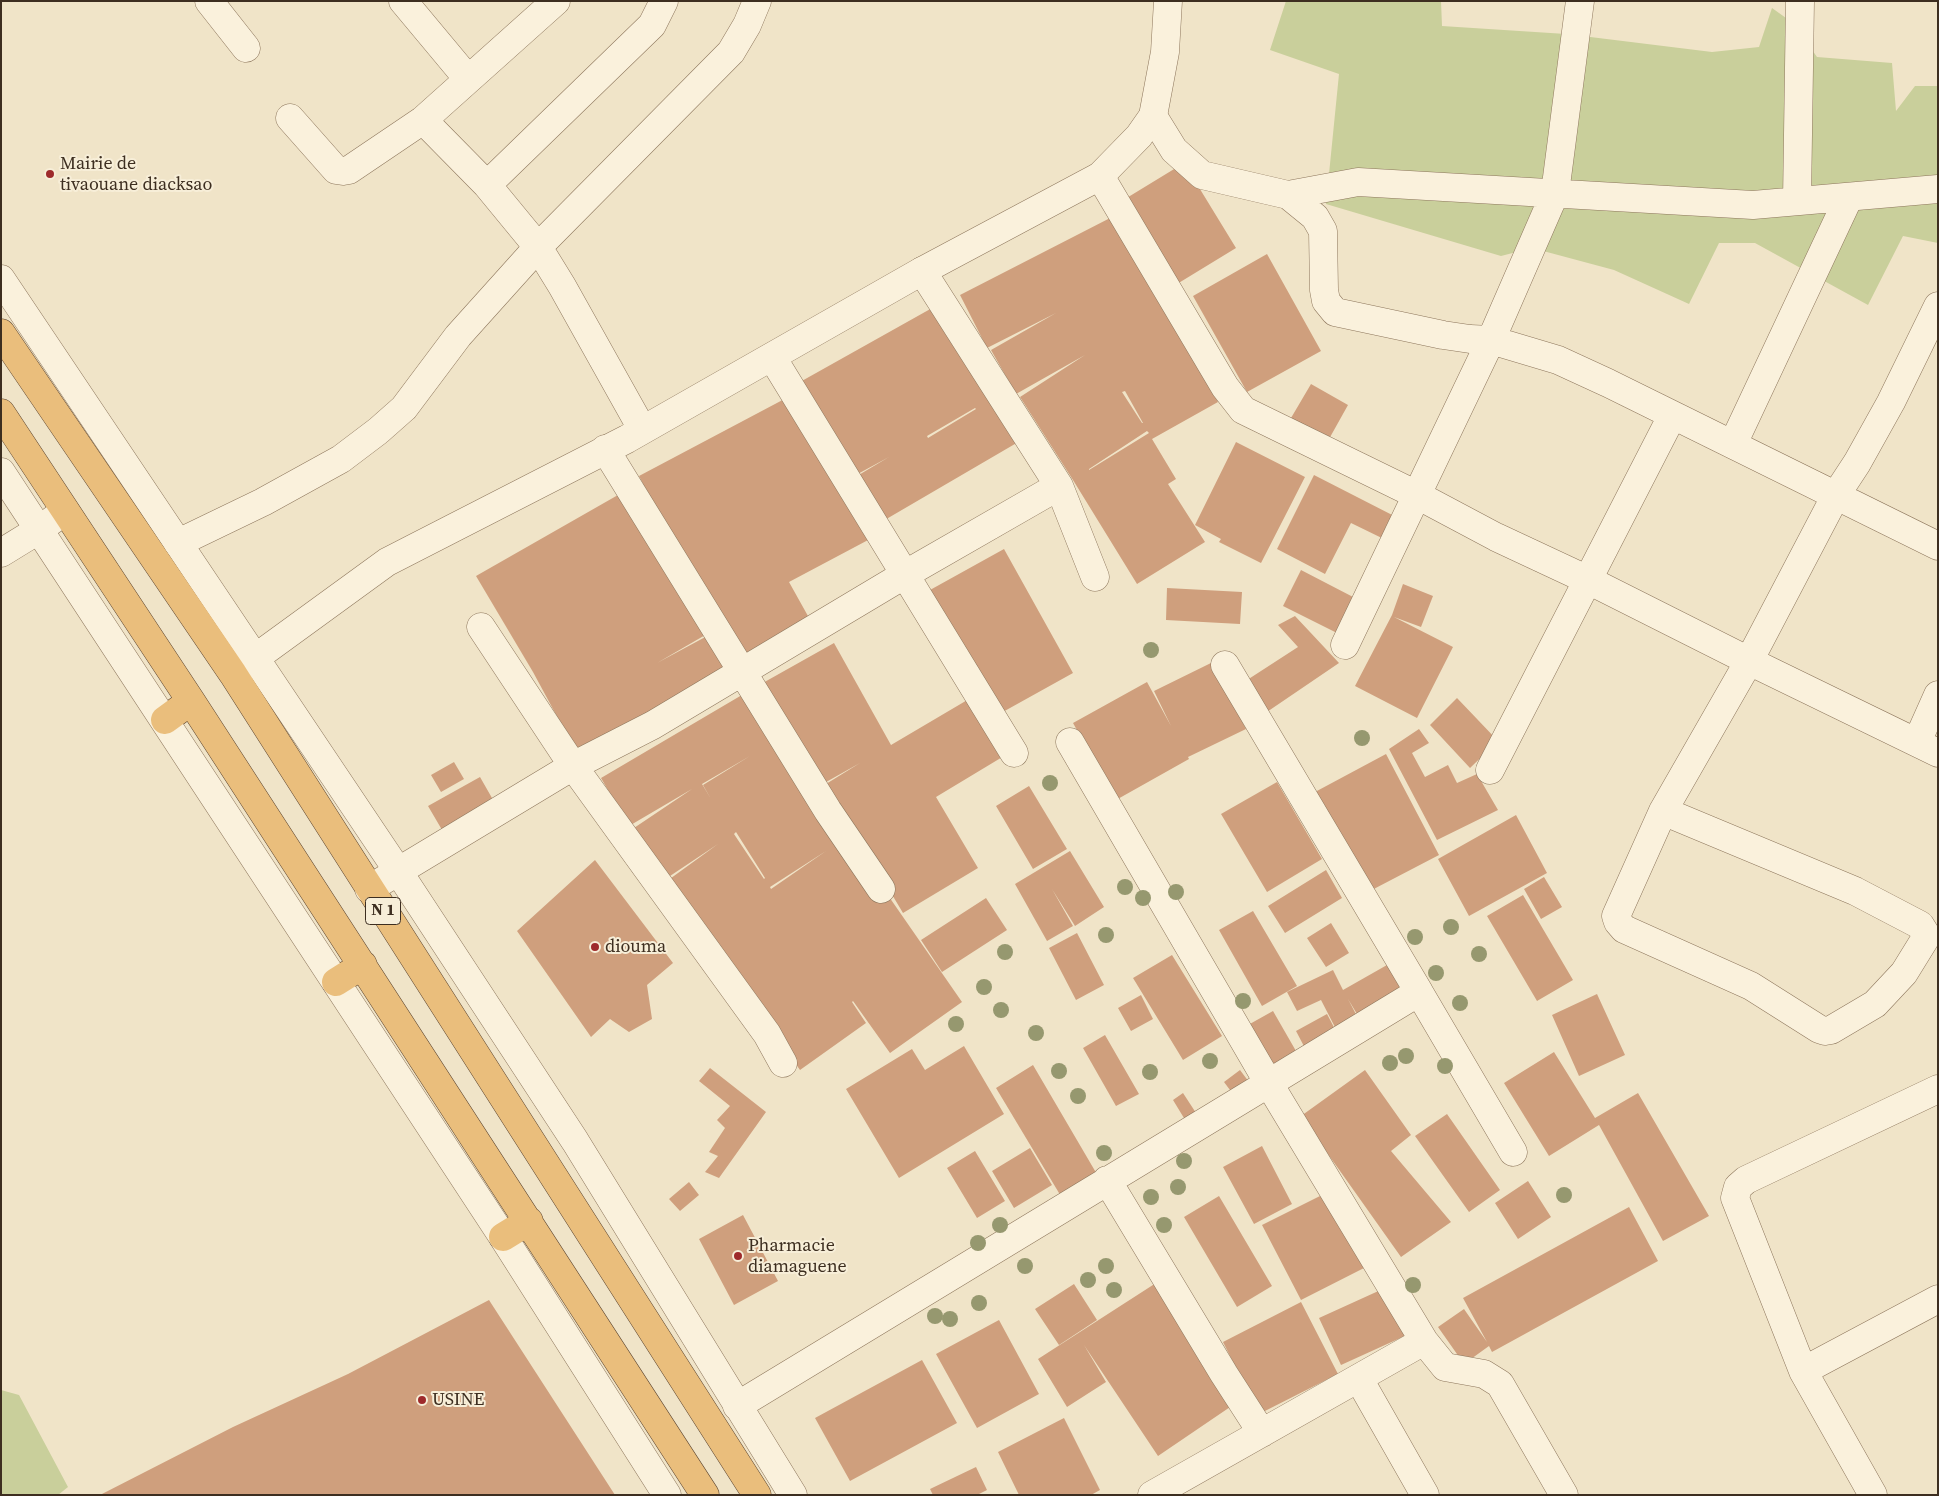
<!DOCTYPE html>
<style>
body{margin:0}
#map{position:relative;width:1939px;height:1496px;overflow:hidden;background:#f0e4c8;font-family:"Source Serif 4",serif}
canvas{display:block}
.frame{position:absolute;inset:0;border:2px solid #3d2e20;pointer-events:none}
</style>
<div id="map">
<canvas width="1939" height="1496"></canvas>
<div class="frame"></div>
</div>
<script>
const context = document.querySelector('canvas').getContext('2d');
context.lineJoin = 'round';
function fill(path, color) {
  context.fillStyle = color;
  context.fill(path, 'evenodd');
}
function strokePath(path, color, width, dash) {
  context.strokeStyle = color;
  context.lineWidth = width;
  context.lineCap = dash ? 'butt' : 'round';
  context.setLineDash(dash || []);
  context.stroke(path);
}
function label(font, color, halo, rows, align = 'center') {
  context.font = font + ' "Source Serif 4",serif';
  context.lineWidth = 4;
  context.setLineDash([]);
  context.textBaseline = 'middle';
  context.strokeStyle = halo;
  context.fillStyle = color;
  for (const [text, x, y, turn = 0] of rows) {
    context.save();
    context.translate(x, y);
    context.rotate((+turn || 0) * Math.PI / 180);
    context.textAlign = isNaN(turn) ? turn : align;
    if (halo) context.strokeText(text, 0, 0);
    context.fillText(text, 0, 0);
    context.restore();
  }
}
fill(new Path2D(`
 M1286,1h155l1,25 124,8 146,18 47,-5 13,-39 21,15 24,34 75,6 4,48 19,-25h23v157l-35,-7 -35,69 -113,-62h-36l-30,61 -75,-34 -82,-22 -31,8 -175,-52 13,-130 -69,-24z
 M1,1390l18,5 49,92 -10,8h-57z`), '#c9cf9b');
fill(new Path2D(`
 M1184,163l52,85 -59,36 -52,-85z
 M1114,216l104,186 -66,37 24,40 -8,5 37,58 -68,42 -64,-104 -53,-83 65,-42 -69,39 -25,-44 65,-37 -69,35 -27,-53zM1125,391l18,32h-1l-20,-31zM1147,431l2,2 -60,37v-1z
 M1267,254l54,97 -74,41 -54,-96z
 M941,303l79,138 -137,80 -26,-45 32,-19 -35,19 -54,-94zM975,408l1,1 -48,29 -1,-2z
 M1311,384l37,21 -19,34 -38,-21z
 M792,395l78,144 -81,43 24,43 -73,39 -51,-91 -50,-97z
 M1236,442l69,35 -44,86 -42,-21 2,-3 -26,-14z
 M1314,475l86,44 -10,23 -39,-19 -26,51 -48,-25z
 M625,491l82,143 -50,29 52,-28 22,40 -151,84 -47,-87 -57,-96z
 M1004,549l69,124 -72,40 -71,-123z
 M1301,570l54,28 -18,35 -54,-27z
 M1403,584l30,12 -12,31 -27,-10 59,30 -36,71 -62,-32 37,-71z
 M1167,588l75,4 -2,32 -74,-4z
 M1295,616l44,47 -78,53 -17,-34 54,-35 -20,-22z
 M834,643l57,102 78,-46 35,57 -68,41 42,71 -75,45 -77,-129 34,-21 -41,23 -58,-102z
 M1213,662l33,67 -58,28 1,2 -73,41 -43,-77 74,-41 24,44 -17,-35z
 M747,692l215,310 -72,51 -37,-52 -1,1 14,21 -66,47 -133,-189 51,-37 -54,36 -33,-50 61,-41 -63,37 -28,-48zM750,756l-47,29 8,14 -9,-15zM736,832l29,46 -1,1 -30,-45zM826,851l-55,38 -1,-2z
 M1457,698l41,43 -28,27 -40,-43z
 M1419,729l10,14 -17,10 13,24 23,-12 9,18 20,-9 21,36 -61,30 -48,-91z
 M1386,754l53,101 -71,37 -53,-100z
 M454,762l10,17 -23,13 -10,-17z
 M480,777l16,28 -51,30 -17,-29z
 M1277,782l45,77 -55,33 -46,-78z
 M1029,786l38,63 -34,20 -37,-63z
 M1516,815l31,58 -78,43 -31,-57z
 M1070,851l34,56 -29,19 -23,-37 21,37 -26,15 -32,-57z
 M595,860l78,103 -26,22 5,34 -23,13 -19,-13 -19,18 -74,-106z
 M1326,870l16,28 -57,35 -17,-27z
 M1544,877l18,30 -21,12 -17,-30z
 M1523,895l50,85 -36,21 -50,-85z
 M986,898l21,32 -65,42 -21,-32z
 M1253,911l44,75 -35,20 -43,-76z
 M1331,923l18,30 -23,14 -19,-29z
 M1077,933l27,52 -28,15 -27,-52z
 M1172,955l50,81 -39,24 -50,-82z
 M1387,965l14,24 -44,25 -9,-15 11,21 -22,11 -16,-31 -24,11 -10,-19 46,-22 10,20z
 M1597,994l28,61 -46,21 -27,-61z
 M1141,995l12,24 -22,12 -13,-23z
 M1273,1011l27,47 -25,14 -27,-47z
 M1327,1014l11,21 -31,17 -11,-21z
 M1105,1035l34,59 -23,12 -33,-58z
 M964,1046l40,68 -105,64 -53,-89 66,-40 13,21z
 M1554,1052l41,66 43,-25 71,123 -46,25 -64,-116 -50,31 -45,-73z
 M1033,1065l65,111 -36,22 -66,-110z
 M710,1068l56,44 -47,66 -14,-6 13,-16 -9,-4 16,-24 -8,-8 13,-14 -31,-25z
 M1240,1070l9,12 -16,12 -9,-12z
 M1365,1070l46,65 -20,16 60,71 -50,35 -100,-141z
 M1183,1093l15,23 -11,7 -14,-23z
 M1447,1114l53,76 -31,22 -54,-76z
 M1262,1146l30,58 -38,20 -31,-57z
 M1030,1148l22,37 -38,23 -22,-37z
 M975,1151l30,50 -28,17 -30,-50z
 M1528,1181l23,36 -33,22 -23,-36z
 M689,1182l10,13 -19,16 -11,-12z
 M1326,1193l38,75 -63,32 -39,-75z
 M1219,1196l53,90 -35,21 -53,-90z
 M1629,1207l29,54 -166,91 -3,-6 -25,18 -26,-37 26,-18 23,33 -24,-44z
 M743,1215l35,66 -44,24 -35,-66z
 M1156,1283l80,120 -78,53 -74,-111 22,37 -39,25 -29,-48z
 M1074,1284l23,36 -38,25 -24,-36z
 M1385,1288l22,47 -66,30 -22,-47z
 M489,1300l126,195h-515l133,-68 115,-53z
 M1301,1302l37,72 -79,40 -36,-72z
 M999,1320l40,74 -62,34 -41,-74z
 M922,1360l35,63 -107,58 -35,-63z
 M1064,1418l36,72 -9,5h-72l-21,-43z
 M976,1467l11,23 -10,5h-44l-3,-6z`), '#cf9f7d');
const minor = new Path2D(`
 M209,1l37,47
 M403,1l65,78
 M1153,116l21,34 28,25 86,20 27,22 8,14 1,59 2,11 9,11 108,23 27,4 21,1 67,20 50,23 330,163
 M290,118l46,52 7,1 6,-1 74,-50 133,-119
 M423,120l64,65 51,62 24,39 80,143
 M1100,176l125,211 18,23 174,85 79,42 92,43 161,81 189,92
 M487,185l165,-160 12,-24
 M1288,195l70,-13 395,23 185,-16
 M1797,201l3,-200
 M772,357l242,396
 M1733,444l116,-247
 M605,449l223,362 53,78
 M1059,486l36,91
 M178,543l85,-41 78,-43 37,-28 26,-23 54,-72 80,-89 193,-195 16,-27 10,-24
 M1,553l39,-24 25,-18
 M481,627l92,139 194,268 16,29
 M1345,645l146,-305 64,-147 25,-192
 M1070,742l198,340 156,259 21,26 39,7 16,10 64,111
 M1917,742l21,-47
 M1490,770l182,-354
 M1663,811l192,80 65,34 5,8v6l-21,34 -29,31 -44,26 -6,1 -6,-2 -68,-43 -127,-57 -6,-7 -2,-6 47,-105 86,-150 87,-166 21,-32 34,-61 47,-96
 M369,889l204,-123 80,-41 251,-150 155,-89 -137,-215
 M1419,992l94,160
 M1107,1180l117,194 38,59
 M1803,1371l135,-72
 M1359,1379l66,116
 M737,1406l682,-414 -194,-327
 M1152,1495l272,-154
 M1873,1495l-70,-124 -68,-173 3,-11 8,-7 192,-91`);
const tertiary = new Path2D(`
 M1,279l397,592 177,270 218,354
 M1,472l502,765 164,258
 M240,669l147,-107 240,-123 295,-168 178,-95 39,-40 14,-20 12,-64 3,-51`);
const trunk = new Path2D(`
 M1,333l232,341 524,821
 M1,413l190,288 514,794
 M165,720l26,-19
 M336,982l27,-17
 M503,1237l26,-16`);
strokePath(minor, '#8d765c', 29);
strokePath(tertiary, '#8d765c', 29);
strokePath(trunk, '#5b4430', 29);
strokePath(minor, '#faf1dc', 28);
strokePath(tertiary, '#faf1dc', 28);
strokePath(trunk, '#eabe7c', 28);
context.fillStyle = '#96986f';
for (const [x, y] of [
 [1151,650],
 [1362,738],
 [1050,783],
 [1125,887],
 [1176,892],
 [1143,898],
 [1451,927],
 [1106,935],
 [1415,937],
 [1005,952],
 [1479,954],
 [1436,973],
 [984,987],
 [1243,1001],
 [1460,1003],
 [1001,1010],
 [956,1024],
 [1036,1033],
 [1406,1056],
 [1210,1061],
 [1390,1063],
 [1445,1066],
 [1059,1071],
 [1150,1072],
 [1078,1096],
 [1104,1153],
 [1184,1161],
 [1178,1187],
 [1564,1195],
 [1151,1197],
 [1000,1225],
 [1164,1225],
 [978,1243],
 [1025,1266],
 [1106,1266],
 [1088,1280],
 [1413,1285],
 [1114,1290],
 [979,1303],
 [935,1316],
 [950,1319]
]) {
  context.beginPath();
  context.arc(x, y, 8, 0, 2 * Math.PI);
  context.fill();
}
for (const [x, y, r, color] of [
 [50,174,5,"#9e2a2b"],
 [595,947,5,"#9e2a2b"],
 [738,1256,5,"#9e2a2b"],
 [422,1400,5,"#9e2a2b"]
]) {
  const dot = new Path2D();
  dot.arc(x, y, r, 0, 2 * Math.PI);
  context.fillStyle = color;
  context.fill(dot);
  strokePath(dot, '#f7eed8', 2);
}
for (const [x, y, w] of [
 [383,911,35]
]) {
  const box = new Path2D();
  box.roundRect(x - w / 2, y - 13.5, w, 27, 4);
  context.fillStyle = '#f7eed8';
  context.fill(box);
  strokePath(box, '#3d2e20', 1);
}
label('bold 16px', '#3d2e20', null, [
 ["N 1",383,911]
]);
label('18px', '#3d2e20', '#f7eed8', [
 ["Mairie de",60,164],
 ["tivaouane diacksao",60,185],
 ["diouma",605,947],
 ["Pharmacie",748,1246],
 ["diamaguene",748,1267],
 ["USINE",432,1400]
], 'left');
</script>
